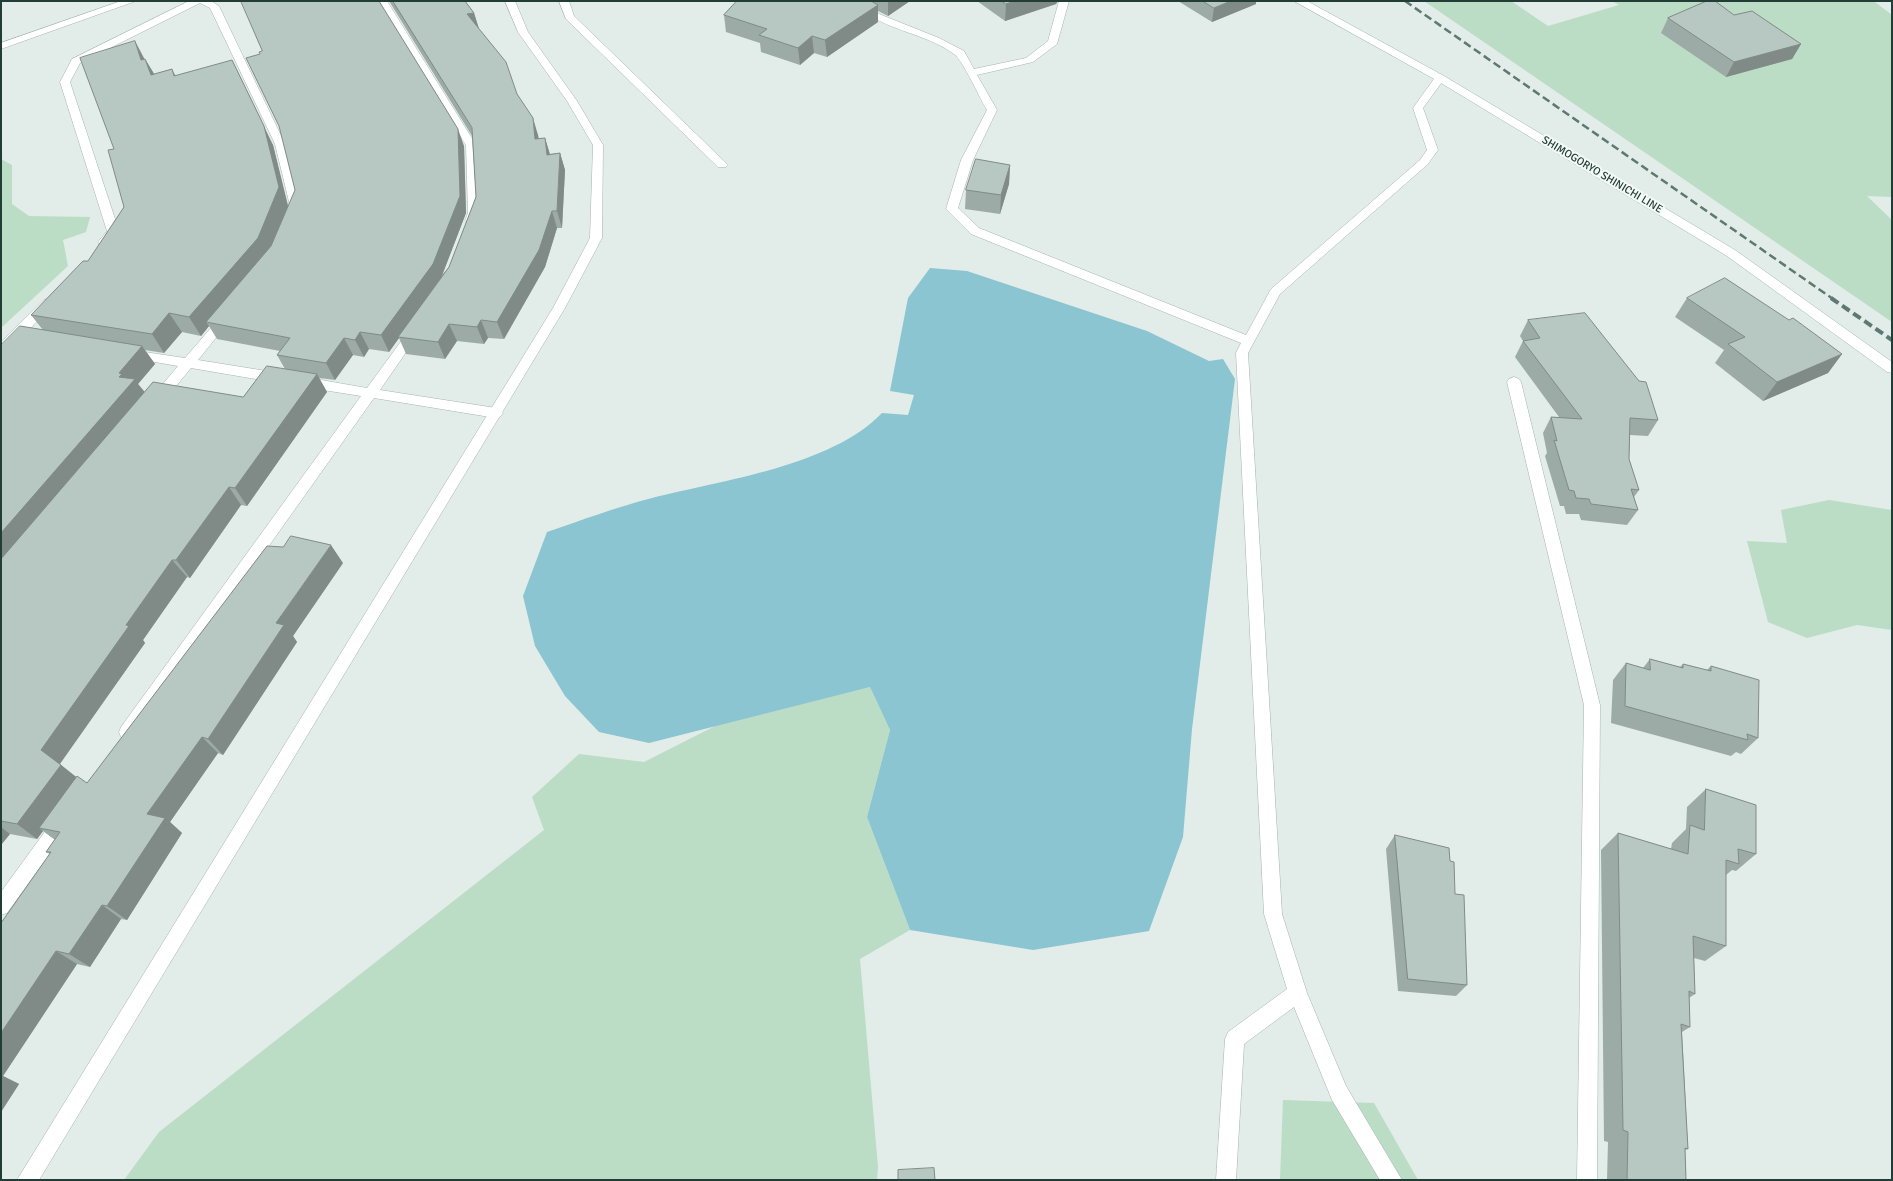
<!DOCTYPE html>
<style>
body{margin:0}
#map{position:relative;width:1893px;height:1181px;overflow:hidden;background:#e2ece8;font-family:Signika,sans-serif}
canvas{display:block}
.frame{position:absolute;inset:0;border:2px solid #223d36;pointer-events:none}
</style>
<div id="map">
<canvas width="1893" height="1181"></canvas>
<div class="frame"></div>
</div>
<script>
const context = document.querySelector('canvas').getContext('2d');
context.lineJoin = 'round';
function fill(path, color) {
  context.fillStyle = color;
  context.fill(path, 'evenodd');
}
function strokePath(path, color, width, dash) {
  context.strokeStyle = color;
  context.lineWidth = width;
  context.lineCap = dash ? 'butt' : 'round';
  context.setLineDash(dash || []);
  context.stroke(path);
}
function label(font, color, halo, rows, align = 'center') {
  context.font = font + ' Signika,sans-serif';
  context.lineWidth = 4;
  context.setLineDash([]);
  context.textBaseline = 'middle';
  context.strokeStyle = halo;
  context.fillStyle = color;
  for (const [text, x, y, turn = 0] of rows) {
    context.save();
    context.translate(x, y);
    context.rotate((+turn || 0) * Math.PI / 180);
    context.textAlign = isNaN(turn) ? turn : align;
    if (halo) context.strokeText(text, 0, 0);
    context.fillText(text, 0, 0);
    context.restore();
  }
}
fill(new Path2D(`
 M1424,1h87l37,25 71,-21 -7,-4h264l-1,1 17,13v182l-25,-1 25,24v102z
 M1,159l11,6v39l17,12 61,1 -4,15 -23,8 5,26 -67,62z
 M1829,500l63,10v120l-35,-5 -50,13 -39,-16 -21,-81 40,2 -6,-33z
 M870,687l20,43 -23,87 43,113 -50,29 18,208 -1,13h-753l35,-48 385,-302 -12,-33 47,-43 65,8 77,-39z
 M1283,1100l91,3 44,77h-138z`), '#bbddc5');
fill(new Path2D(`
 M930,268l37,3 180,60 62,30 14,-2 12,20 -43,350 -9,108 -34,94 -116,19 -123,-20 -43,-113 23,-87 -20,-43 -221,56 -50,-11 -34,-36 -30,-50 -12,-50 24,-64c35,-12 70,-25 105,-34 71,-18 179,-32 230,-85l26,2 6,-20 -24,-4 18,-93z`), '#8ac5d1');
const service = new Path2D(`
 M559,1h10l5,15 152,147 2,2 -2,2h-8l-152,-148z`);
const minor = new Path2D(`
 M121,1h15l-135,48v-6z
 M189,1h22l8,5 66,138 17,62 -5,10h-8l-2,-2 3,-8 -15,-62 -65,-136 -10,-5 -120,60 -10,19 49,149 -11,14h-8l-2,-3 9,-11 -47,-149 12,-23z
 M377,1h10l89,144 4,68 -5,11 -4,1 -6,-4 3,-8 -2,-68z
 M853,1h11l15,13 60,24 25,13 10,18 52,-11 22,-17 11,-40h10l-12,43 -24,18 -56,13 20,35 -24,50 -15,48 21,20 267,107 25,-46 149,-129 7,-10 -14,-42 23,-32 4,-1 5,3 -22,30 15,42 -10,14 -148,130 -32,59 34,561 25,79 39,93 56,94h-22l-48,-80 -38,-93 -50,37 -8,136h-20l9,-141 3,-7 59,-43 -23,-75 -28,-561 5,-10 -270,-109 -25,-25 15,-49 26,-50c-7,-11 -24,-50 -33,-56 -31,-23 -75,-23 -101,-53z
 M48,299l4,1 2,3 -2,3 -46,47 -5,1v-12l43,-42z
 M226,314l6,4 -34,42 81,13 5,2 2,3 -2,3 -5,2 -88,-15 -29,35h-10l-2,-3 2,-3 26,-31 -52,-9 -1,-3 1,-3 5,-1 54,8 37,-43z
 M414,328l6,4 -40,58 116,18 5,2 2,3 -2,3 -5,2 -122,-20 -241,339 -6,2 -6,-2 -2,-5 2,-5 240,-331 -57,-9 -5,-2 -2,-3 2,-3 5,-2 63,11 43,-59z
 M1514,377l5,2 2,3 79,323 -3,475h-20l7,-475 -77,-323 2,-3z
 M63,813l6,2 3,6 -3,6 -62,86 -6,2v-23l56,-77z`);
const tertiary = new Path2D(`
 M505,1h10l13,31 49,69 26,44 -1,93 -37,70 -526,872h-22l536,-872 37,-70 3,-93 -26,-44 -49,-69z`);
const secondary = new Path2D(`
 M1294,1h13l137,75 291,174 157,112v11l-5,-1 -160,-116 -291,-176z`);
strokePath(service, '#a5b4af', 1);
strokePath(minor, '#a5b4af', 1);
strokePath(tertiary, '#a5b4af', 1);
strokePath(secondary, '#a0b8b0', 1);
fill(service, '#fff');
fill(minor, '#fff');
fill(tertiary, '#fff');
fill(secondary, '#fff');
strokePath(new Path2D(`
 M1405,1l428,298`), '#5d7972', 2.5, [8, 4]);
strokePath(new Path2D(`
 M1831,298l61,42`), '#5d7972', 4, [9, 4.5]);
fill(new Path2D(`
 M389,1h76l9,12 5,16 38,65 21,41 1,4 6,-1 5,16 10,-1 5,17 -3,58h-5l-12,39 -41,72 -16,-1 -4,6 -27,-3 -12,18 -39,-5 -7,-16 -10,14 -20,-3 -5,8 -11,-2 -18,25 -16,-2 8,14 -80,114 -6,-1 -51,73 -3,-1 -44,63 2,3 -85,121 16,13 11,6 256,-220 -50,73 4,6 -74,113 -5,-2 -48,69 12,11 -55,87 -6,-1 -31,48 -13,-3 -74,112 16,8 -18,28v-189l49,-69 -4,-2 9,-12 -12,-9 -6,8 -27,-5 -9,11v-500l42,-15 -12,-15 57,-54 36,-54 -10,-58 31,-90 9,15 18,-5 4,7 97,69 15,61 176,-60 2,67 -24,62 7,-8 27,-70 -4,-61zM209,326l8,13 63,12 -3,4 8,14 -42,28 -98,-5 -7,-8 17,-20 -10,-14 19,3 18,-21 19,4z
 M737,1h173l-22,15 -10,-5v11l-51,35 -13,-4 -14,12 -39,-13 -1,-9 -34,-11 -2,-17z
 M977,1h81l-2,3 -51,17z
 M1178,1h78v3l-44,18z
 M1734,15l67,29 -9,15 -66,18 -65,-44 7,-15z
 M1010,165l-1,19 -9,30 -35,-5 1,-19z
 M1687,298l155,56 -14,19 -65,28 -48,-38 9,-13 -49,-33z
 M1528,320l130,100 -10,16 -18,-1 -1,24 10,31 -5,7 4,13 -11,15 -46,-5 -2,-6h-13l-2,-8h-4l-15,-50 2,-3 -4,-20 8,-16h8l-44,-60 8,-16 -3,-5z
 M1650,659l30,8 3,-3 24,6 4,-4 47,72 -17,16 -5,-2 -5,4 -120,-33 2,-43 13,-17 17,5z
 M1706,789l50,65 -20,17 -4,-1 -6,5v71l-21,15 -11,-3 1,36 -6,4 1,29 -8,5 6,117 -3,1 1,30h-79l1,-38 -4,-1 -3,-291 17,-17 53,16 1,-6 14,-14 1,-22z
 M1395,835l60,59 12,91 -11,11 -58,-5 -12,-142z`), '#9daba6');
fill(new Path2D(`
 M888,1h22l-22,15z
 M1015,1h43l-2,3 -51,17 1,-17z
 M1231,1h25v3l-44,18 2,-14z
 M878,5v17l-51,35 -2,-17z
 M474,13l5,16 -12,-15z
 M812,36l2,17 -14,12 -2,-17z
 M135,41l10,19h-4z
 M1801,44l-9,15 -66,18 8,-15z
 M145,59l11,18 -5,-2z
 M232,60l41,85 15,61 -20,51 -62,65 3,4 -8,10 -12,-19z
 M533,118l5,17 2,21 -5,-17z
 M458,129l6,17 2,67 -26,68 -42,56 1,1 -10,14 -8,-17z
 M545,138l5,17h-3z
 M560,153l5,17 -3,58 -5,-17z
 M1010,165l-1,19 -9,30 1,-19z
 M552,211l5,17 -12,39 -41,72 -7,-17z
 M169,313l13,19 -18,21 -12,-19z
 M481,320l7,18 -4,6 -7,-17z
 M449,324l8,17 -12,18 -7,-17z
 M360,332l9,17 -5,8 -9,-17z
 M344,338l9,17 -18,25 -9,-17z
 M142,346l13,18 -17,20 11,14 -148,173v-38l118,-156v-4z
 M1842,354l-14,19 -65,28 14,-19z
 M317,374l10,18 -80,114 -12,-18z
 M229,487l12,18 -51,73 -14,-18z
 M331,545l12,18 -50,73 4,6 -74,113 -15,-16 68,-116z
 M172,560l15,17 -44,63 2,3 -86,122 -18,-15 85,-125z
 M202,737l16,16 -48,69 12,11 -55,87 -20,-14 40,-92z
 M61,765l19,15 -41,48 4,3 -6,8 -20,-15z
 M1,827l9,7 -9,11z
 M102,905l19,14 -31,48 -21,-13z
 M56,951l21,13 -74,112 16,8 -18,28v-79z`), '#808b87');
const building = new Path2D(`
 M241,1h138l79,128 2,67 -27,68 -52,71 -21,-3 -5,8 -11,-2 -18,25 -49,-8 13,-17 -84,-16 65,-76 24,-56 -16,-64 -33,-68 14,-4 -1,-2 3,-1z
 M393,1h72l9,12 -7,1 39,48 11,32 16,24 2,21 10,-1 2,17 13,-2 -3,58h-5l-13,39 -42,72 -16,-2 -4,7 -28,-3 -11,18 -40,-5 51,-70 27,-70 -4,-69z
 M737,1h134l7,4 -53,35 -13,-4 -14,12 -39,-13 8,-6 -43,-14z
 M1002,1h13l-9,3z
 M1203,1h28l-17,7z
 M1707,1h8l19,14 18,-4 49,33 -67,18 -66,-44z
 M135,41l6,19 4,-1 6,16 21,-6 2,7 58,-16 32,66 15,61 -21,51 -69,79 -20,-4 -17,21 -121,-19 52,-54h5l36,-54 -16,-57 6,-1 -34,-91z
 M976,159l34,6 -9,30 -35,-5z
 M1725,278l64,42 4,-2 49,36 -65,28 -49,-38 17,-7 -58,-39z
 M1585,313l54,68 7,1 12,38 -28,-2 -1,41 10,31 -8,-1 7,21 -47,-6 -2,-5 -13,-1 -2,-7 -5,-1 -15,-50 3,1 -6,-24 31,2 -59,-78 17,-3 -12,-18z
 M20,326l122,20 -23,27 3,1 -3,3 16,2 -134,154v-188z
 M267,366l50,8 -82,114 -6,-1 -53,73h-4l-46,65 3,1 -88,124 20,15 -44,59 -16,-3v-262l152,-177 90,15z
 M291,536l40,9 -55,78 8,2 -76,114 -6,-2 -55,77 18,4 -58,88 -5,-1 -33,49 -13,-3 -55,82v-110l50,-71h-5l14,-20 -21,-4 38,-52 10,7 180,-237 16,1z
 M1650,659l33,9v-4l28,7v-5l48,14 -1,58 -11,-4 1,6 -123,-34 1,-43 24,7z
 M1706,789l50,16v49l-18,-5 1,15 -13,-4v86l-33,-10 2,58 -6,-3 1,36 -9,-3 7,125 -3,-1 1,32h-59l1,-48 -5,-2 -5,-297 70,21 2,-29 14,5z
 M1395,835l54,13 1,13 4,1 1,32 9,1 3,90 -59,-6z
 M934,1168l1,12h-37v-10z`);
fill(building, '#b7c7c1');
strokePath(building, '#808b87', 1);
label('11px', '#223d36', '#f3f9f6', [
 ["SHIMOGORYO SHINICHI LINE",1602,175,31]
]);
</script>
